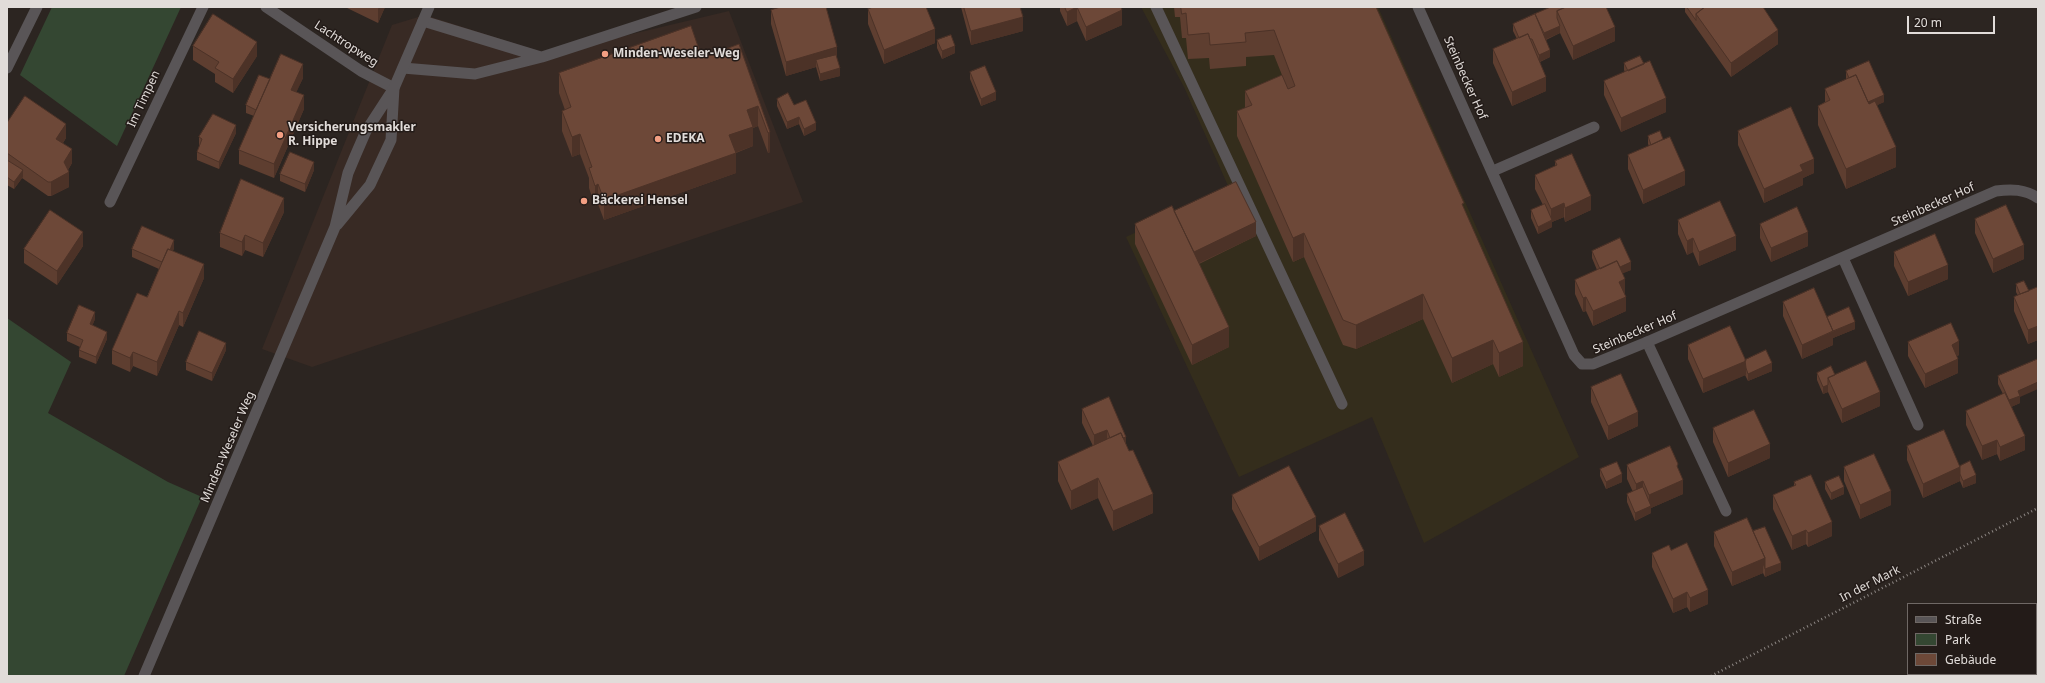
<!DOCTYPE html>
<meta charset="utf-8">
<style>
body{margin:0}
#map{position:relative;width:2045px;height:683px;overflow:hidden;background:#2c2521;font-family:"Noto Sans",sans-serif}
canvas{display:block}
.frame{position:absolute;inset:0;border:8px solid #e1dcd9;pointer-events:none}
.legend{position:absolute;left:1907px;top:603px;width:130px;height:72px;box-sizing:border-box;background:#231b18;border:1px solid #6f6865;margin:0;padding:5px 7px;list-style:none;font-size:12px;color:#e1dcd9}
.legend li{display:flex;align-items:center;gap:8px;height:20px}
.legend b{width:20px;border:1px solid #6f6865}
.scale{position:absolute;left:1907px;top:16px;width:88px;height:18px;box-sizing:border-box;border:2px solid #e1dcd9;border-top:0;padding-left:5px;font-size:12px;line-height:14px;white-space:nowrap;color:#e1dcd9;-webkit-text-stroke:3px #231b18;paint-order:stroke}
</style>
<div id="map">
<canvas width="2045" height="683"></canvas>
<div class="frame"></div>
<ul class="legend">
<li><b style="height:5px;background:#595557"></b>Straße</li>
<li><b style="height:11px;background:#344732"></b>Park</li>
<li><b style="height:11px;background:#6d4838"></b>Gebäude</li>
</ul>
<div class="scale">20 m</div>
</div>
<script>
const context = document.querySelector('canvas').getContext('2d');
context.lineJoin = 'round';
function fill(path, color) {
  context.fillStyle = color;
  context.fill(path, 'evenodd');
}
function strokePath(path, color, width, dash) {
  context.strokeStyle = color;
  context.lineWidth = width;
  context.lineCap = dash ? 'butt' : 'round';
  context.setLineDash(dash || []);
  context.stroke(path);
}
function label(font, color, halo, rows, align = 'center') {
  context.font = font + ' "Noto Sans",sans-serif';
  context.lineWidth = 3;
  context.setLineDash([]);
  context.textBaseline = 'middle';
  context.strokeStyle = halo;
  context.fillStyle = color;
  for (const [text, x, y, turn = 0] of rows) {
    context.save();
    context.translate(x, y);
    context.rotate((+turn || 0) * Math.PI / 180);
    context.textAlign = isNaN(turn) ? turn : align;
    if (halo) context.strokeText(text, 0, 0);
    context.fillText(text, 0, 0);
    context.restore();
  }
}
fill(new Path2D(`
 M729,11l74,191 -491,165 -50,-18 130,-324 33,-10 123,39z`), '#382a24');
fill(new Path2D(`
 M1141,7h237l201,450 -155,86 -52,-126 -133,60 -113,-240 103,-49 -45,-101z`), '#342d1c');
fill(new Path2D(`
 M52,7h129l-64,139 -97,-71z
 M7,318l64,44 -23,51 120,69 34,15 -78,179h-117z`), '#344732');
strokePath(new Path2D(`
 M1711,676l327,-168`), '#8c8683', 2.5, [1, 3]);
strokePath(new Path2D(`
 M1493,171l101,-44
 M1843,258l75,167
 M1647,342l79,169`), '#595557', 11);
strokePath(new Path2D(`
 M266,7l95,64 33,17
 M1156,7l186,397
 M1418,7l156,348 8,9h11l54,-22 349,-151c15,-2 29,-2 42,7
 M423,21l118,36
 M7,68l30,-61
 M403,68l72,6 67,-17 154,-50
 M110,202l93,-195`), '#595557', 11);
strokePath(new Path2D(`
 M337,225l33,-40 21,-45 3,-52
 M144,676l191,-449 13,-54 8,-19 10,-23 28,-43 35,-81`), '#595557', 11);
fill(new Path2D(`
 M345,7h40l-7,16z
 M961,7h59l3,24 -52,14z
 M1060,7h61l1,18 -36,16 -9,-20 -10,5 -7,-15z
 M1174,7h202l88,202 59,157 -24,11 -6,-13 -41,19 -29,-64 -67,30 -13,-4 -39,-88 -11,5 -56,-126v-25l8,-3v-17l37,-16 -8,-20 -28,2v9l-36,3 -1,-11 -21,1 -2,-21h-4l-2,-21h-5z
 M1551,7l64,34 -42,19 -13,-27 -14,7 4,17 -10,5 6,29 -34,15 -19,-43v-14l24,-10 -4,-8v-7l22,-8v-2z
 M1685,7h78l15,37 -47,33 -46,-65z
 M868,9l67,34 -51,21 -16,-40z
 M771,10l66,51 3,15 -20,5 -4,-14 -30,9 -15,-52z
 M937,40l18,13 -13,6 -5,-11z
 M739,44l31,88v20l-2,1 -10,-27 -5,2v18l-17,7v20l-132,47 -6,-16 -3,2 -6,-18v-10l-9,-24 -8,3 -10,-26v-20l3,-1 -6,-17v-20l143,-15z
 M193,46l64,10 -24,37 -18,-11v-8l-22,-14z
 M1624,63l42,49 -45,20 -17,-37v-14l21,-9 -1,-2z
 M1846,71l38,31 -7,3 19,62 -50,22 -28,-64v-19l7,-4v-13l21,-9z
 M970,72l26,28 -15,6 -11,-27z
 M303,78l-7,14 8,17 -30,69 -35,-14v-14l15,-34 -8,-3v-8l24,-26z
 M777,99l17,6 22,25 -12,6 -5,-12 -12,5 -10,-23z
 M7,123l59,15 -3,5 9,20 -4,7 1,17 -18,9h-3l-26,-18 -8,11 -7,-4z
 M1738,131l76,42 -11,5v7l-39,18 -26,-58z
 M236,133l-17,36 -22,-9v-8l3,-7h-1v-8z
 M1648,136l15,3 22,46 -42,19 -15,-35v-14l21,-9 -1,-2z
 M1555,161l36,49 -26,12 -1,-5 -12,5v5l-14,7 -7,-16v-8l12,-5 -8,-16v-14l20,-9z
 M314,170l-9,22 -25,-11v-7z
 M1174,211l82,25 -57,28 30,83 -37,18 -57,-121v-20z
 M284,212l-21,45 -18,-7 -3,6 -22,-9v-14z
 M1975,219l49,40 -31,14 -18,-40z
 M1678,220l58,30 -37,16 -6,-14 -6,3 -9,-21z
 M1760,224l48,22 -37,16 -11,-24z
 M83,246l-26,39 -33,-22v-14z
 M174,248l-1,3 31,27 -21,49 -4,-2 -22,51 -24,-10 -3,6 -18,-8v-14l35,-53 12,-28 -27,-12v-8z
 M1592,251l39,19 -9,3 3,21h-1l2,17 -33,15 -7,-15 -3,1 -8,-18v-14l22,-10 -5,-12z
 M1894,252l54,27 -40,17 -14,-30z
 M2016,284l12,7 10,-4v53l-10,4 -14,-33v-14l4,-1 -2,-4z
 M1783,302l44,15 28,12 -22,9v7l-31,14 -19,-43z
 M95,319l-3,7 15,13 -11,25 -17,-7v-7l1,-3 -13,-6v-8z
 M1908,342l51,13 -2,1 1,17 -33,15 -17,-32z
 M1688,345l57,15 27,11 -24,10 -3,-6 -42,18 -15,-34z
 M226,350l-14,31 -26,-11v-8z
 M1817,373l18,2 45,31 -38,17 -14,-31 -5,2 -6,-14z
 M1998,376l22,21v6l-9,4 14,43 -25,11 -3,-7 -15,6 -16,-35v-14l37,-17 -5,-10z
 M1591,387l47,39 -30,14 -17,-38z
 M1082,409l44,35 27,69 -40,18 -15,-33 -27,12 -13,-29v-19l35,-16 -11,-23z
 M1713,428l57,30 -42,19 -15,-35z
 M1907,446l53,20 16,17 -13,5 -3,-7 -37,17 -16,-38z
 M1627,465l51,5 5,24 -32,14v5l-16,8 -8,-19v-8l6,-2 -6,-13z
 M1844,467l47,38 -31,14 -16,-38z
 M1600,469l22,13 -16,7 -6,-13z
 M1794,482l38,54 -24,11 -2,-3 -14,6 -19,-41v-14l21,-9z
 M1825,482l19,12 -13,6 -6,-11z
 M1232,495l84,36 -57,30 -27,-52z
 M1319,526l45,39 -26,13 -19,-38z
 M1753,531l28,39 -16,7 -2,-4 -31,13 -18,-40v-14z
 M1652,553l56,51 -18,8 -3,-5 -14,6 -21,-46z`), '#5e3e30');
fill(new Path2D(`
 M379,7h6l-7,16v-14z
 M1077,7v14l-10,5v-14z
 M1122,10v15l-36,16v-14z
 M1023,17v14l-52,14v-14z
 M1560,26v7l-16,7v-7z
 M1615,27v14l-42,19v-14z
 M935,29v14l-51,21v-14z
 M1778,30v14l-47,33v-14z
 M257,42v14l-24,37v-14z
 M955,46v7l-13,6v-8z
 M837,47v14l-21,-1v7l-30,9v-14z
 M1550,50v7l-11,5v-7z
 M303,64v14l-12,26v-14z
 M840,68v8l-20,5v-7z
 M1546,77v14l-34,15v-14z
 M996,92v8l-15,6v-7z
 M304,95v14l-30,69v-14z
 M1884,95v7l-21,10v-8z
 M1666,98v14l-45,20v-14z
 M758,106v20l-5,2v18l-24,9v-20l18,-25z
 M799,117v7l-12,5v-7z
 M816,123v7l-12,6v-7z
 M66,124v14l-10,15v-14z
 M236,125v8l-17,36v-7z
 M770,132v20l-2,1v-20z
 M580,134v20l-8,3v-20z
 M1896,147v20l-50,22v-20z
 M72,149v14l-7,12 4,-3v15l-18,9v-14z
 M736,153v20l-132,47v-20z
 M1814,159v14l-11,5v7l-39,18v-14l36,-24z
 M314,162v8l-9,22v-8z
 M23,170v7l-9,12v-7z
 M1685,171v14l-42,19v-14z
 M598,184v20l-3,2v-20z
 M1591,196v14l-26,12v-14z
 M284,198v14l-21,45v-14z
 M1564,203v14l-12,5v5l-14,7v-7l13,-6v-12z
 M1256,222v14l-65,31v-14z
 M83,232v14l-26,39v-14z
 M1808,232v14l-37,16v-14z
 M1304,233v24l-11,5v-24z
 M245,235v15l-3,6v-14z
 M1736,236v14l-37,16v-14z
 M1693,238v14l-6,3v-14z
 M174,240v8l-10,23v-7z
 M2024,245v14l-31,14v-14z
 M1631,262v8l-28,12v-7z
 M204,264v14l-21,49v-14z
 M1948,265v14l-40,17v-14z
 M1625,279v15l-6,2v-14z
 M1423,294v25l-67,30v-24z
 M1586,297v14l-3,1v-14z
 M1626,297v14l-33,15v-15z
 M179,311v14l-22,51v-14z
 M95,312v7l-5,13v-8z
 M1855,322v7l-22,9v7l-31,14v-14z
 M2038,326v14l-10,4v-14z
 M1229,327v20l-37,18v-20z
 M107,332v7l-11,25v-7z
 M1493,340v24l-41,19v-25z
 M1959,341v14l-7,4v-14z
 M1523,342v24l-24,11v-24z
 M226,343v7l-14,31v-8z
 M133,352v14l-3,6v-14z
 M1958,359v14l-33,15v-14z
 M1746,361v14l-43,18v-14z
 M1772,363v8l-24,10v-7z
 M2038,382v7l-18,8v6l-11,5v-8l9,-9z
 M1828,385v7l-5,2v-7z
 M1880,392v14l-38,17v-14z
 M1638,412v14l-30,14v-14z
 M1107,430v14l-13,5v-14z
 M2025,436v14l-25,11v-14z
 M1126,437v14l-13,-8z
 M1997,440v14l-15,6v-14z
 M1770,444v14l-42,19v-14z
 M1960,467v14l-37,17v-14z
 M1622,474v8l-16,7v-7z
 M1976,475v8l-13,5v-7z
 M1098,478v20l-27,12v-19z
 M1683,480v14l-32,14v5l-16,8v-8l14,-6v-12z
 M1643,481v14l-7,3v-14z
 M1844,487v7l-13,6v-7z
 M1891,491v14l-31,14v-14z
 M1153,494v19l-40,18v-20z
 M1316,517v14l-57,30v-14z
 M1832,522v14l-24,11v-14z
 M1806,530v14l-14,6v-14z
 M1364,551v14l-26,13v-14z
 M1765,558l16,5v7l-16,7v-8l-2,-4v8l-31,13v-14z
 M1708,590v14l-18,8v-14z
 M1687,592v15l-14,6v-14z`), '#4c3227');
const building = new Path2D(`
 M781,7h45l11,40 -51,15 -15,-52z
 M874,7h52l9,22 -51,21 -16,-41z
 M964,7h56l3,10 -52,14z
 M1065,7h56l1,3 -36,17 -9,-20 -10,5z
 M1181,7h195l88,196 -2,1 61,138 -24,11 -6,-13 -41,18 -29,-64 -67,31 -13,-5 -39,-87 -11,5 -56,-127 15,-6 -7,-14 37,-16 6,14 7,-3 -21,-56 -29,3 1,9 -36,3 -1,-12 -21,2 -2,-22 -4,1z
 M1551,7h15l-9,4v7l3,8 -16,7 -9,-19z
 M1566,7h40l9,20 -42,19 -16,-35z
 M1687,7h18l-9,7v6z
 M1705,7h58l15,23 -47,33 -35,-49z
 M213,14l44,28 -24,37 -18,-11 4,-6 -26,-16z
 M1535,14l15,36 -11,5 -7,-16h-2l-2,-5 -9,4 -6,-14z
 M691,26l11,32 37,-14 31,88 -2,1 -10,-27 -11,4 6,17 -24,8 7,18 -132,47 -6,-16 -3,2 -6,-18 3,-1 -12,-33 -8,3 -10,-26 9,-4 -12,-34z
 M1528,34l18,43 -34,15 -19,-43z
 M951,35l4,11 -13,5 -5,-11z
 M281,54l22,10 -12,26 13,5 -30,69 -35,-14z
 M836,55l4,13 -20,6 -4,-14z
 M1640,56l4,8 -16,7 -4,-8z
 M1650,61l16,37 -45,20 -17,-37z
 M1869,61l15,34 -16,7 -12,-27 -7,3 -3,-7z
 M985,66l11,26 -15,7 -11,-27z
 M259,75l11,4 -14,31 -10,-5z
 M1856,75l13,29 6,-3 21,46 -50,22 -28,-63 12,-6 -5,-11z
 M788,93l6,12 12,-5 10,23 -12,6 -5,-12 -12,5 -10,-23z
 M25,96l41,28 -10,15 16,10 -8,13 5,10 -18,10h-3l-41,-29v-30z
 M1791,107l23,52 -14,6 3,6 -39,18 -26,-58z
 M213,114l23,11 -17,37 -22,-10 5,-13 -3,-2z
 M1660,131l3,8 -12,6 -3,-9z
 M1670,137l15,34 -42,19 -15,-35z
 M290,152l24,10 -9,22 -25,-10z
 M1572,154l19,42 -26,12 -1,-5 -13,6 -16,-34 22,-10 -2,-4z
 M7,160l16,10 -9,12 -7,-5z
 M241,179l43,19 -21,45 -18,-8 -3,7 -22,-9z
 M1236,182l20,40 -62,30 -20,-41z
 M1720,201l16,35 -37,16 -6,-14 -6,3 -9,-21z
 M1545,204l7,16 -14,7 -7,-17z
 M2006,205l18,40 -31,14 -18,-40z
 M1172,206l57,121 -37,18 -57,-121z
 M1797,207l11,25 -37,16 -11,-24z
 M50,210l33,22 -26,39 -33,-22z
 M142,226l32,14 -4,10 -2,-1 -6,13 -30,-13z
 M1935,234l13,31 -40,17 -14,-30z
 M1620,238l11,24 -11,5 -3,-6 -17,8 -8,-18z
 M168,249l36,15 -21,49 -4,-2 -22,51 -24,-10 -3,6 -18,-8 25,-57 10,4z
 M1617,261l8,18 -6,3 7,15 -33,14 -7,-14 -3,1 -8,-18z
 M2024,281l5,10 -9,3 -4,-10z
 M2038,287v39l-10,4 -14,-33z
 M1814,288l19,43 -31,14 -19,-43z
 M79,305l16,7 -5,12 17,8 -11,25 -17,-7 4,-10 -16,-7z
 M1849,307l6,15 -22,9 -6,-14z
 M1951,323l8,18 -7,4 6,14 -33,15 -17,-32z
 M1730,326l16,35 -43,18 -15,-34z
 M199,331l27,12 -14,30 -26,-11z
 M1766,350l6,13 -24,11 -2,-6 -1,-8z
 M2038,359v23l-20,9 2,5 -11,4 -11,-24z
 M1866,361l14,31 -38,17 -14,-31z
 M1831,366l4,9 -7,3v7l-5,2 -6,-14z
 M1621,374l17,38 -30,14 -17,-39z
 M2005,393l20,43 -25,11 -3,-7 -15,6 -16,-35z
 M1109,397l17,40 -3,1 -2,-5 -11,5 -3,-8 -13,5 -12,-26z
 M1754,410l16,34 -42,19 -15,-35z
 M1944,430l16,37 -37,17 -16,-38z
 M1121,433l8,18 4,-1 20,44 -40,17 -15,-33 -27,13 -13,-29z
 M1670,446l8,18 -1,2 6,14 -34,15 -6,-14 -7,3 -9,-19z
 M1874,454l17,37 -31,14 -16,-38z
 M1970,461l6,14 -13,6 -3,-7v-8z
 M1617,462l5,12 -16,8 -6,-13z
 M1289,466l27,51 -57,30 -27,-52z
 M1811,475l21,47 -24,11 -2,-3 -14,6 -19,-41 23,-10 -2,-3z
 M1839,476l5,11 -13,6 -6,-11z
 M1643,487l8,19 -16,7 -8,-19z
 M1345,513l19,38 -26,13 -19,-38z
 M1747,518l18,40 -33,14 -18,-40z
 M1765,527l16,36 -16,6v-11l-12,-27z
 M1687,543l21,47 -18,8 -3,-6 -14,7 -21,-46 17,-8 2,5z`);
fill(building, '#6d4838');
strokePath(building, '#4c3227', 1);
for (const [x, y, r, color] of [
 [605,54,4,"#f39f83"],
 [280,135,4,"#f39f83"],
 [658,139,4,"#f39f83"],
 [584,201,4,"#f39f83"]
]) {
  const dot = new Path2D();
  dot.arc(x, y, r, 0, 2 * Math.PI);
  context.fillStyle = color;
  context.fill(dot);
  strokePath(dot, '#231b18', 1.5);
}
label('12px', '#e1dcd9', '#231b18', [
 ["Lachtropweg",346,44,33],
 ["Steinbecker Hof",1465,78,66],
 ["Im Timpen",144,99,-65],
 ["Steinbecker Hof",1933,205,-24],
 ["Steinbecker Hof",1635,333,-23],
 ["Minden-Weseler Weg",228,447,-67],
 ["In der Mark",1870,584,-27]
]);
label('bold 12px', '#e1dcd9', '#231b18', [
 ["Minden-Weseler-Weg",613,54],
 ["Versicherungsmakler",288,128],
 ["R. Hippe",288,142],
 ["EDEKA",666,139],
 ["Bäckerei Hensel",592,201]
], 'left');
</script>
